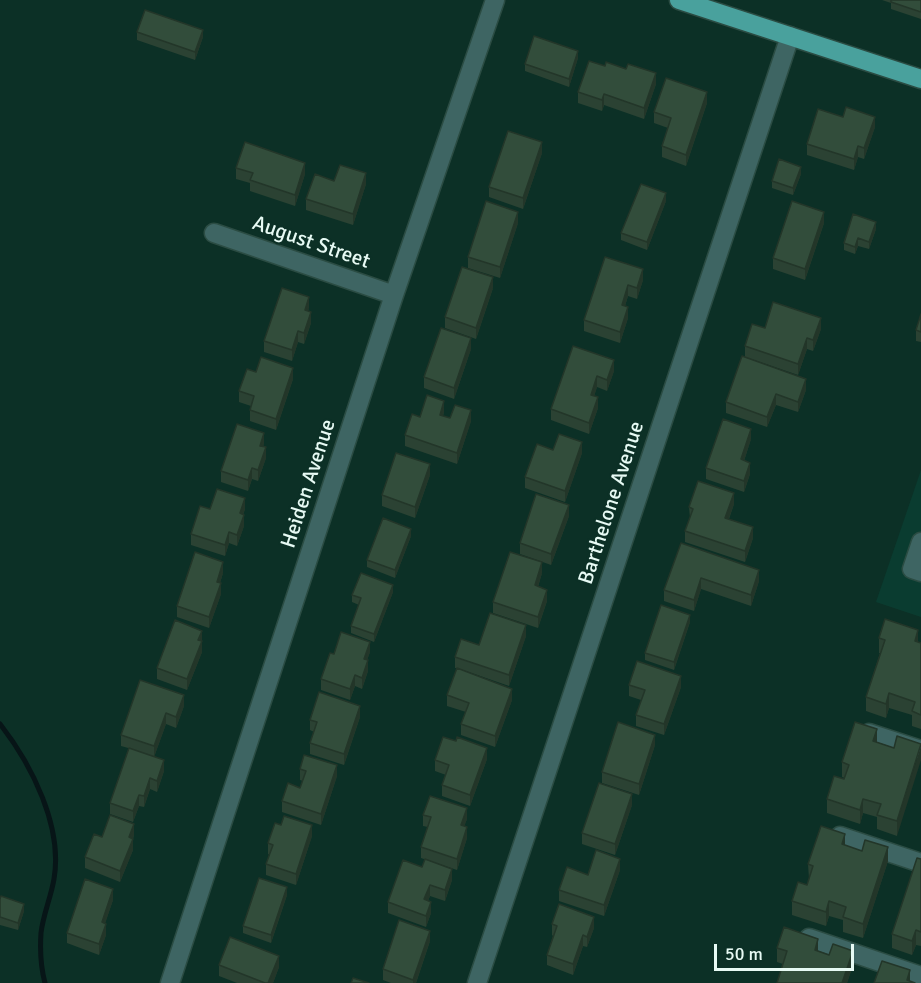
<!DOCTYPE html>
<style>
body{margin:0}
#map{position:relative;width:921px;height:983px;overflow:hidden;background:#0c3026;font-family:Signika,sans-serif}
canvas{display:block}
.scale{position:absolute;left:714px;top:944px;width:140px;height:27px;box-sizing:border-box;border:3px solid #e7faf4;border-top:0;padding-left:8px;font-size:18px;line-height:21px;white-space:nowrap;color:#e7faf4;-webkit-text-stroke:4px #0c3026;paint-order:stroke}
</style>
<div id="map">
<canvas width="921" height="983"></canvas>
<div class="scale">50 m</div>
</div>
<script>
const context = document.querySelector('canvas').getContext('2d');
context.lineJoin = 'round';
function fill(path, color) {
  context.fillStyle = color;
  context.fill(path, 'evenodd');
}
function strokePath(path, color, width, dash) {
  context.strokeStyle = color;
  context.lineWidth = width;
  context.lineCap = dash ? 'butt' : 'round';
  context.setLineDash(dash || []);
  context.stroke(path);
}
function label(font, color, halo, rows, align = 'center') {
  context.font = font + ' Signika,sans-serif';
  context.lineWidth = 4.5;
  context.setLineDash([]);
  context.textBaseline = 'middle';
  context.strokeStyle = halo;
  context.fillStyle = color;
  for (const [text, x, y, turn = 0] of rows) {
    context.save();
    context.translate(x, y);
    context.rotate((+turn || 0) * Math.PI / 180);
    context.textAlign = isNaN(turn) ? turn : align;
    if (halo) context.strokeText(text, 0, 0);
    context.fillText(text, 0, 0);
    context.restore();
  }
}
fill(new Path2D(`
 M921,470v147l-45,-15z`), '#0a3c30');
strokePath(new Path2D(`
 M0,724c32,41 63,103 54,155 -3,18 -11,36 -13,54 -1,15 0,35 4,50`), '#071517', 5);
const minor = new Path2D(`
 M214,233l180,62
 M921,542l-9,27 9,3
 M869,733l52,17
 M840,836l81,27
 M809,938l112,38
 M170,983l224,-688 101,-295
 M477,983l313,-947`);
const major = new Path2D(`
 M679,0l242,79`);
strokePath(minor, '#2b4c43', 21);
strokePath(major, '#2b4c43', 21);
strokePath(minor, '#3e6563', 18);
strokePath(major, '#49a19d', 18);
fill(new Path2D(`
 M882,0h39v19l-30,-10v-6z
 M137,32l66,5 -8,23 -58,-20z
 M578,58l-9,29 -44,-16v-7z
 M605,66l21,3 30,15 -12,35 -40,-14 -2,6 -24,-8v-11z
 M707,103l-21,63 -24,-9v-11l6,-18 -14,-5v-11z
 M875,127l-11,32 -6,-2 -4,13 -47,-15v-11z
 M542,153l-19,56 -34,-12v-10z
 M236,168l69,6 -10,32 -45,-15v-8l-14,-4z
 M801,174l-8,21 -21,-7v-7z
 M334,181l32,3 -13,41 -47,-15v-11z
 M666,201l-19,49 -26,-10v-7z
 M518,223l-18,55 -32,-10v-11z
 M824,223l-19,57 -32,-11v-11z
 M876,229l-7,20 -11,-3 -3,8 -11,-4v-7z
 M605,257l38,23 -6,19 -9,-3 -3,10 3,12 -8,25 -36,-12v-11z
 M493,288l-17,51 -31,-11v-11z
 M309,308l-1,3 3,12 -7,21 -6,-2 -6,19 -28,-9v-11z
 M921,314v28l-5,-1v-11z
 M765,328l56,1 -8,22 -6,-2 -9,26 -53,-18v-11z
 M573,346l41,25 -7,20 -10,-4 -3,9 4,12 -9,26 -38,-14v-11z
 M471,349l-17,50 -30,-11v-11z
 M256,372l37,7 -17,51 -26,-9v-11l1,-4 -12,-4v-11z
 M806,390l-8,22 -22,-7 -9,22 -41,-14v-11z
 M444,412l-1,4 7,2 21,3 -14,43 -52,-18v-11l15,-18z
 M751,439l-7,22 6,13 -6,18 -38,-13v-11z
 M264,444l-1,3 3,11 -8,23 -6,-2 -4,12 -27,-9v-11z
 M553,450l29,3 -17,49 -40,-14v-11z
 M430,475l-15,43 -33,-12v-11z
 M734,504l-5,15 24,19 -8,24 -60,-20v-11l5,-13 -1,-11z
 M210,509h35l-2,6 1,11 -7,20 -8,-3 -4,13 -34,-11v-11z
 M569,516l-18,49 -31,-11v-11z
 M411,536l-16,42 -28,-11v-7z
 M681,543l78,38 -8,25 -50,-17 -7,22 -30,-10v-11z
 M223,573l-3,10 1,11 -12,34 -32,-11v-11z
 M542,573l-4,14 9,14 -9,27 -45,-15v-11z
 M393,592l-19,50 -23,-9v-7l8,-21 -7,-3v-7z
 M690,622l-16,48 -29,-10v-7z
 M202,631v21l-15,38 -30,-11v-11z
 M526,636l-17,50 -52,-18 55,32 -17,47 -34,-12v-11l5,-12 -19,-6v-11l10,-27h-2v-11l24,-12z
 M879,638l42,5v86l-9,-3v-11l-23,-7 -3,10 -20,-7v-14l14,-44h-1z
 M370,652l-3,8 1,11 -6,18 -7,-3 -5,14 -29,-10v-11l13,-25z
 M140,680l44,26 -8,22 -10,-4 -12,33 10,14 -7,21 -7,-3 -6,18 -5,-1 -6,16 -23,-8v-11l22,-54 -11,-3v-11z
 M629,685l52,2 -17,48 -28,-9v-11l5,-15 -12,-4z
 M360,717l-16,48 -34,-11v-11l4,-11 -4,-2v-10z
 M897,736v100l-20,-7v-12l-14,-4 -3,11 -33,-11v-14l18,-21 -3,-1v-15l35,-20 17,6z
 M655,745l-16,50 -37,-12v-11z
 M487,759l-17,47 -28,-10v-11l4,-10 -11,-4v-11z
 M300,769l37,7 -16,49 -39,-13v-11l18,-13 3,-7 -3,-1z
 M632,805l-17,50 -33,-11v-11z
 M423,815l44,4 -3,7 3,12 -10,32 -36,-12v-11l7,-20 -5,-1z
 M134,835l-1,4v11l-13,32 -35,-14v-11l17,-20z
 M312,836l-16,49 -30,-10v-11l4,-9 -2,-1v-11z
 M845,845l43,16 -25,77 -20,-6v-12l-14,-4 -3,10 -34,-11v-14l15,-16 2,-6 -1,-15z
 M921,859v87l-5,-1 -4,10 -20,-7v-14z
 M403,860l49,20 -7,21 -15,-5 -2,5 3,12 -5,14 -38,-14v-11z
 M620,870l-16,46 -45,-15v-11l29,-15z
 M287,895l-16,48 -28,-10v-7z
 M0,899l24,12 -6,19 -18,-5z
 M113,900l-8,23 1,12 -7,20 -32,-12v-10z
 M552,924l42,4 -7,19 -4,-1 -10,29 -26,-10v-10l6,-19 -1,-1z
 M430,941l-14,42h-25l-8,-3v-11z
 M777,948l41,3 35,14 -6,18h-70l6,-19 -6,-2z
 M219,965l60,2 -6,16h-36l-18,-7z`), '#2b4233');
fill(new Path2D(`
 M203,30v7l-8,23v-8z
 M578,51v7l-9,29v-8z
 M656,73v11l-12,35v-11z
 M707,92v11l-21,63v-11z
 M604,94v11l-2,6v-11z
 M875,117v10l-11,32v-11z
 M542,142v11l-19,56v-11z
 M858,146v11l-4,13v-11z
 M305,163v11l-10,32v-11z
 M801,167v7l-8,21v-7z
 M366,173v11l-13,41v-11z
 M666,193v8l-19,49v-8z
 M518,212v11l-18,55v-11z
 M824,212v11l-19,57v-11z
 M876,222v7l-7,20v-7z
 M858,238v8l-3,8v-7z
 M643,269v11l-6,19v-11z
 M493,277v11l-17,51v-11z
 M628,285v11l-6,20v-11z
 M309,297v11l-4,13v-11z
 M628,307v11l-8,25v-11z
 M311,312v11l-7,21v-11z
 M821,318v11l-8,22v-11z
 M298,331v11l-6,19v-11z
 M471,338v11l-17,50v-11z
 M807,338v11l-9,26v-11z
 M614,360v11l-7,20v-11z
 M293,368v11l-17,51v-11z
 M597,376v11l-6,19v-11z
 M806,379v11l-8,22v-10z
 M776,394v11l-9,22v-10z
 M598,397v11l-9,26v-11z
 M444,401v11l-4,14v-11z
 M471,410v11l-14,43v-11z
 M751,429v10l-10,31v-11z
 M264,433v11l-4,12v-10z
 M582,442v11l-17,49v-11z
 M266,447v11l-8,23v-11z
 M750,463v11l-6,18v-11z
 M430,464v11l-15,43v-11z
 M252,468v11l-4,12v-11z
 M734,493v11l-9,25v-11z
 M245,498v11l-5,15v-11z
 M569,505v11l-18,49v-11z
 M244,515v11l-7,20v-11z
 M753,527v11l-8,24v-11z
 M411,529v7l-16,42v-8z
 M229,532v11l-4,13v-11z
 M223,562v11l-6,20v-11z
 M542,562v11l-7,23v-11z
 M759,570v11l-8,25v-11z
 M701,578v11l-7,22v-11z
 M221,583v11l-12,34v-11z
 M393,585v7l-19,50v-8z
 M547,590v11l-9,27v-11z
 M690,615v7l-16,48v-8z
 M526,625v11l-17,50v-11z
 M918,630v15l-3,-4z
 M202,631v21l-15,38v-11z
 M370,642v10l-6,17v-10z
 M368,660v11l-6,18v-11z
 M355,675v11l-5,14v-11z
 M681,676v11l-17,48v-11z
 M512,689v11l-17,47v-11z
 M889,693v15l-3,10v-14z
 M184,695v11l-8,22v-11z
 M360,706v11l-16,48v-11z
 M166,713v11l-12,33v-11z
 M877,729v15l-4,-3z
 M655,735v10l-16,50v-11z
 M921,746v14l-24,76v-15z
 M487,748v11l-17,47v-11z
 M164,760v11l-7,21v-11z
 M337,765v11l-16,49v-11z
 M150,778v11l-6,18v-11z
 M632,794v11l-17,50v-11z
 M139,795v11l-6,16v-11z
 M863,799v14l-3,11v-14z
 M467,808v11l-6,17v-11z
 M134,824v11l-5,13v-11z
 M312,825v11l-16,49v-11z
 M467,827v11l-10,32v-11z
 M845,834v14l-3,-4z
 M133,839v11l-13,32v-11z
 M888,847v14l-25,77v-14z
 M620,859v11l-16,46v-11z
 M452,869v11l-7,21v-11z
 M430,885v11l-6,14v-11z
 M287,887v8l-16,48v-8z
 M113,889v11l-11,33v-11z
 M829,901v15l-3,10v-14z
 M431,902v11l-5,14v-11z
 M24,904v7l-6,19v-7z
 M594,917v11l-7,19v-10z
 M106,924v11l-7,20v-11z
 M916,930v15l-4,10v-14z
 M430,931v10l-14,42h-3v-3z
 M583,935v11l-10,29v-11z
 M818,939v14l-3,-3z
 M853,951v14l-6,18h-5z
 M279,956v11l-6,16h-5z
 M910,970v13l-3,-3z`), '#233629');
const building = new Path2D(`
 M891,0h30v12l-30,-10z
 M145,10l58,20 -8,22 -58,-20z
 M534,36l44,15 -9,28 -44,-15z
 M589,61l16,5 1,-4 20,7 2,-5 28,9 -12,35 -40,-14 -2,6 -24,-8z
 M666,78l41,14 -21,63 -24,-9 9,-28 -17,-6z
 M846,107l29,10 -11,31 -6,-2 -4,13 -47,-15 11,-35 25,8z
 M508,131l34,11 -19,56 -34,-11z
 M245,142l60,21 -10,32 -45,-15 3,-7 -17,-5z
 M779,159l22,8 -8,21 -21,-7z
 M340,165l26,8 -13,41 -47,-15 9,-25 19,7z
 M641,184l25,9 -19,49 -26,-9z
 M486,201l32,11 -18,55 -32,-10z
 M792,201l32,11 -19,57 -32,-11z
 M853,214l23,8 -7,20 -11,-4 -3,9 -11,-4z
 M605,257l38,12 -6,19 -9,-3 -6,20 6,2 -8,25 -36,-12z
 M462,267l31,10 -17,51 -31,-11z
 M282,288l27,9 -4,13 6,2 -7,21 -6,-2 -6,19 -28,-9z
 M773,302l48,16 -8,22 -6,-2 -9,26 -53,-18 7,-22 13,4z
 M921,314v18l-5,-2z
 M441,328l30,10 -17,50 -30,-11z
 M573,346l41,14 -7,20 -10,-4 -6,19 7,2 -9,26 -38,-14z
 M742,356l64,23 -8,23 -22,-8 -9,23 -41,-15z
 M261,357l32,11 -17,51 -26,-9 4,-14 -15,-5 8,-22 9,3z
 M427,395l17,6 -4,14 10,3 5,-13 16,5 -14,43 -52,-18 7,-21 8,3z
 M723,419l28,10 -10,30 9,4 -6,18 -38,-13z
 M237,424l27,9 -4,13 6,1 -8,23 -6,-2 -4,12 -27,-9z
 M559,434l23,8 -17,49 -40,-14 12,-33 16,6z
 M396,453l34,11 -15,43 -33,-12z
 M698,481l36,12 -9,25 28,9 -8,24 -60,-20 8,-22 -4,-2z
 M217,489l28,9 -5,15 4,2 -7,20 -8,-3 -4,13 -34,-11 9,-28 10,3z
 M536,494l33,11 -18,49 -31,-11z
 M383,518l28,11 -16,41 -28,-10z
 M681,543l78,27 -8,25 -50,-17 -7,22 -30,-10z
 M195,552l28,10 -6,20 4,1 -12,34 -32,-11z
 M510,552l32,10 -7,23 12,5 -9,27 -45,-15z
 M361,573l32,12 -19,49 -23,-8 10,-28 -9,-3z
 M661,605l29,10 -16,47 -29,-9z
 M490,613l36,12 -17,50 -54,-18 6,-18 18,6z
 M885,619l33,11 -3,11 6,2v72l-9,-4 3,-9 -26,-9 -3,11 -20,-7 19,-57 -6,-2z
 M175,620l27,11 -4,9 4,1 -15,38 -30,-11z
 M341,632l29,10 -6,17 4,1 -6,18 -7,-3 -5,14 -29,-10 9,-26 4,1z
 M637,661l44,15 -17,48 -28,-9 9,-25 -16,-5z
 M457,668l55,21 -17,47 -34,-12 8,-21 -22,-8z
 M140,680l44,15 -8,22 -10,-4 -12,33 -33,-11z
 M319,692l41,14 -16,48 -34,-11 7,-21 -7,-2z
 M618,722l37,13 -16,49 -37,-12z
 M855,722l22,7 -4,12 21,7 3,-12 24,8 -24,77 -20,-6 4,-11 -18,-5 -3,11 -33,-11 7,-23 10,3 5,-14 -7,-3z
 M443,737l13,4 1,-4 30,11 -17,47 -28,-10 7,-20 -14,-5z
 M129,748l35,12 -7,21 -7,-3 -6,18 -5,-1 -6,16 -23,-8z
 M304,755l33,10 -16,49 -39,-13 6,-18 12,5 6,-17 -6,-2z
 M599,783l33,11 -17,50 -33,-11z
 M430,796l37,12 -6,17 6,2 -10,32 -36,-12 10,-30 -8,-2z
 M110,815l24,9 -5,13 4,2 -13,32 -35,-14 9,-23 8,3z
 M284,816l28,9 -16,49 -30,-10 7,-19 -5,-2 7,-20 6,2z
 M821,826l24,8 -3,10 20,7 3,-11 23,7 -25,77 -20,-7 3,-10 -17,-6 -3,11 -34,-11 6,-19 9,3 6,-19 -5,-2z
 M596,850l24,9 -16,46 -45,-15 8,-23 21,8z
 M917,858l4,1v73l-5,-2 -4,11 -20,-7z
 M425,859l27,10 -7,21 -15,-5 -6,14 7,3 -5,14 -38,-14 15,-42 19,7z
 M259,878l28,9 -16,48 -28,-9z
 M85,879l28,10 -11,33 4,2 -7,20 -32,-11z
 M1,896l23,8 -6,19 -18,-6v-18z
 M559,904l35,13 -7,20 -4,-2 -10,29 -26,-9 10,-29 -5,-2z
 M399,920l31,11 -17,49 -30,-11z
 M784,927l34,12 -3,11 14,5 4,-11 20,7 -11,32h-65l10,-32 -10,-3z
 M230,937l49,19 -11,27h-3l-46,-18z
 M882,961l28,9 -3,10 8,3h-41z
 M353,978l16,5h-18z`);
fill(building, '#324d3b');
strokePath(building, '#233629', 1.5);
label('21px', '#e7faf4', '#0c3026', [
 ["August Street",311,243,19],
 ["Heiden Avenue",309,484,-72],
 ["Barthelone Avenue",612,503,-72]
]);
</script>
